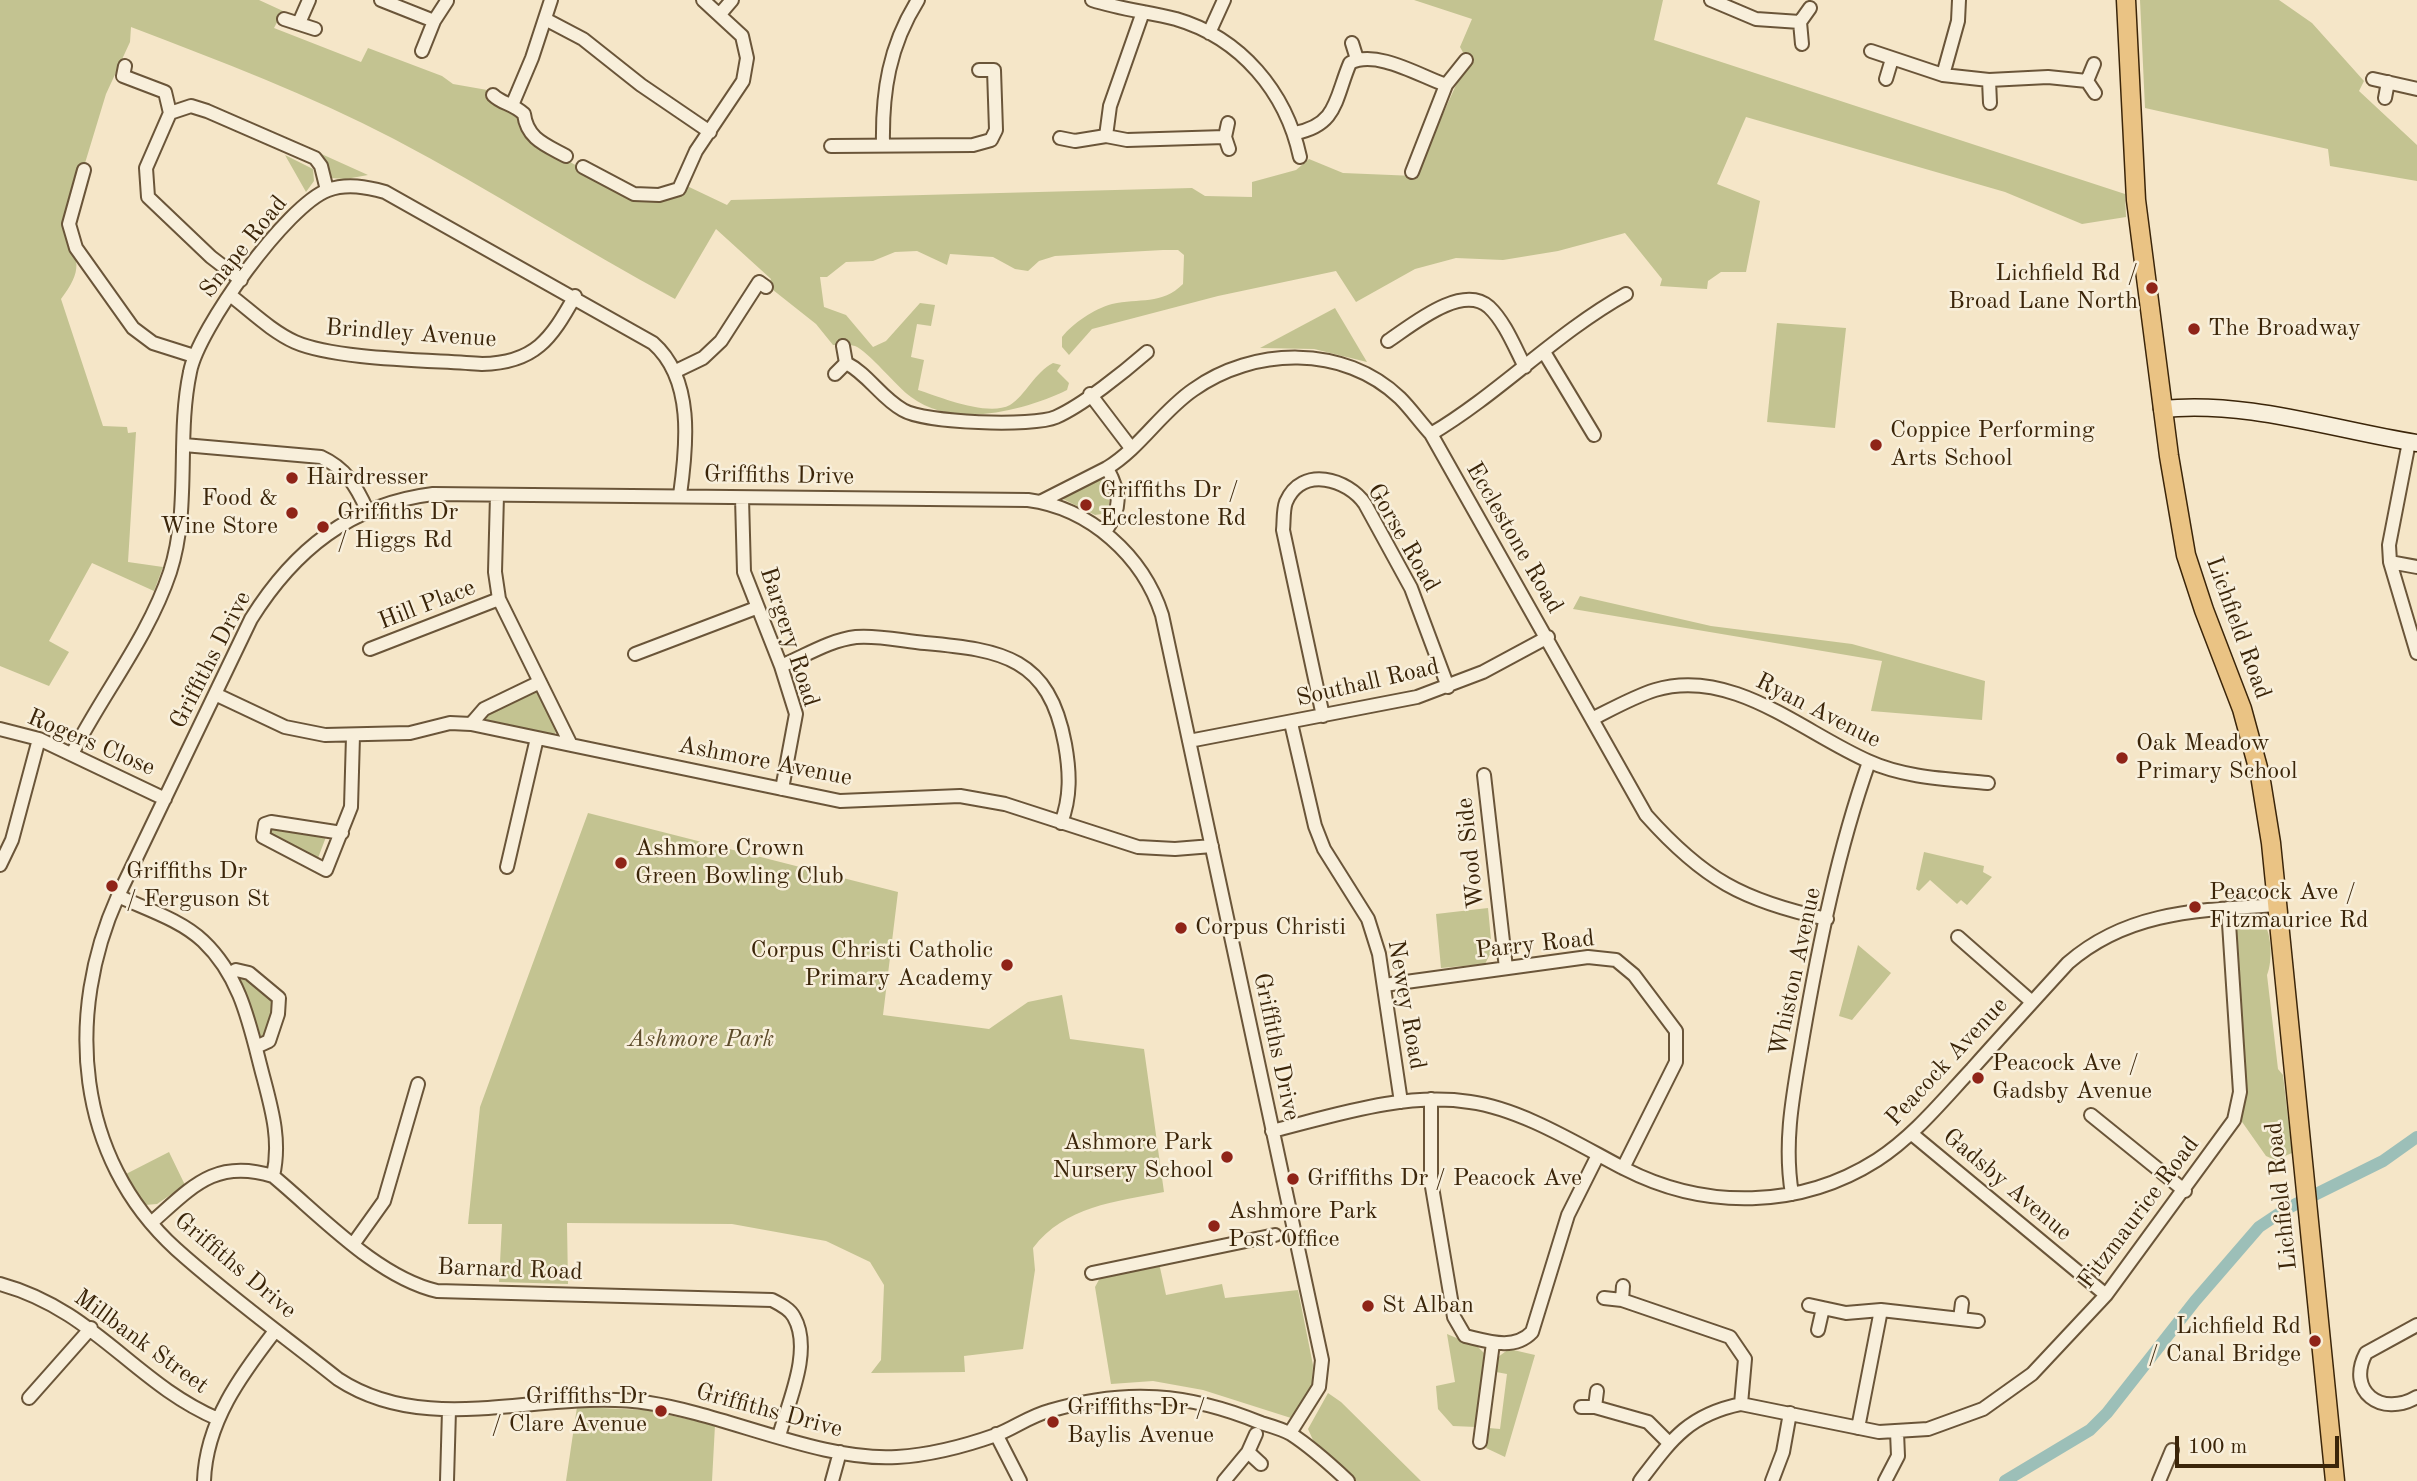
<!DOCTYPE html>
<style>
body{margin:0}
#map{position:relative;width:2417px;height:1481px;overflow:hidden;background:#f5e6c8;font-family:"Old Standard TT",serif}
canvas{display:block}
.scale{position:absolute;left:2175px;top:1436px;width:164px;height:32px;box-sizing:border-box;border:4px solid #3b2509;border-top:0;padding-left:9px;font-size:21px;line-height:24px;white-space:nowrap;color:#3b2509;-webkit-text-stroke:5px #f8efdb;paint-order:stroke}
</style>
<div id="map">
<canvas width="2417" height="1481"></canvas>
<div class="scale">100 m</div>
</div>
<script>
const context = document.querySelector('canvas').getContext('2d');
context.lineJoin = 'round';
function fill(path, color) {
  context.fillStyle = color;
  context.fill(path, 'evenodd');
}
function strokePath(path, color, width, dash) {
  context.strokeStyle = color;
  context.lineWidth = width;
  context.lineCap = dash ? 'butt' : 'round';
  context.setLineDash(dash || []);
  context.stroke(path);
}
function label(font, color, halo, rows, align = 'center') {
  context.font = font + ' "Old Standard TT",serif';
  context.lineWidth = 5;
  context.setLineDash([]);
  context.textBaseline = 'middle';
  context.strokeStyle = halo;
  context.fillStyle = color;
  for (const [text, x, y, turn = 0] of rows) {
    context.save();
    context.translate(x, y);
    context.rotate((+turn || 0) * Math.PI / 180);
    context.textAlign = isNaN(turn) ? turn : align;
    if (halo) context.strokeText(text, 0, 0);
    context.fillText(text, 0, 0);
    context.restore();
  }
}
fill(new Path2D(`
 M0,0h259l24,11 -9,17 87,34 7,-14 74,28 11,8 40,7 23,21 16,29 105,58 50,-13 40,19 4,-5 461,-12 13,8 47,1v-15l44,-12 13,-11 34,14 72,3 41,-91 14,-20 -10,-18 12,-28 -58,-19h249l-9,40 471,154 1,23 -44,7 -77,-32 -259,-75 -29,67 43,17 -14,71h-25l-13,9 -1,8 -47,-3 2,-7 -37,-46 -67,18 -55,9 -47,-2 -41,11 -59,33 -20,-31 -118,25 -126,33 -23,26 -7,-8v-10c11,-14 32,-28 50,-33 27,-6 50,1 71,-20l1,-29 -6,-5h-15l-108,6 -16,5 -11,10 -13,-2 -22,-12 -43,-3 -3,11 -30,-14 -22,1 -22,9 -27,1 -19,15h-7l4,30 22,8 27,32 13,-6 34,-38 15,2 -4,21 -14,-2 -6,33 13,3 -6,30c22,7 70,27 92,15 16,-10 24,-32 43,-42l8,2 -4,6 12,12 -2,7c-43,21 -114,39 -156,7 -14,-10 -43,-46 -56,-51 -6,-2 -16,-1 -22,-1l-17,-21 -48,-38 3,-7 -55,-50 -41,70c-95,-51 -185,-110 -281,-160 -84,-44 -174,-78 -263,-112l-1,15 -24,52 -41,135c14,32 18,41 -4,70l42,127 24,1 1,6 8,-1 -8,130 35,5 -9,24 -62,-28 -43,78 20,11 -20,34 -49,-20z
 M2140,0h139l33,23 52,58 -5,10 58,54v36l-87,-15 -2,-17 -183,-41z
 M317,152l51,23 -22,4 -16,-1z
 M285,155l28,14 1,12 -8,11z
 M1335,308l32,54 -53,-13 -54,-1z
 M1777,323l69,5 -11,100 -68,-6z
 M1100,477l11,11 -3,25 -13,2 -32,-16z
 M1580,596l131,30 141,18 133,37 -3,39 -111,-9 11,-50 -309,-52z
 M536,689l23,39 -6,8 -65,-14 -4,-4 1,-6z
 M588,813l310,79 -15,123 106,14 39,-27 34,-7 8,44 74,10 20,143c-49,10 -99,14 -131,56l2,22 -12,79 -59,7 1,16 -94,1 10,-13 3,-75 -14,-23 -44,-21 -94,-17 -165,-1 1,61 -69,-2 3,-58h-34l12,-117z
 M271,829l55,8 -8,21 -47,-24z
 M1924,852l60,14 -1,6 9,5 -25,28 -6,-5 -4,4 -27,-24 -11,11 -3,-2z
 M1488,908l4,42 -7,14 -44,4 -5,-54z
 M2245,914l16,5c11,11 12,42 6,56l11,94 5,6 9,78 -17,7 -9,-4 -26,-37 6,-30 -12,-168 3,-6z
 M1858,945l33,28 -39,47 -13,-4z
 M244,976l30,25 -8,34 -6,2 -21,-57z
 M169,1152l16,33 -28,19 -12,1 -19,-31z
 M1159,1263l7,32 56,-11 3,14 73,-8 15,75 -1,20 -21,33 -88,-28 -50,-9 -42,3 -16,-97 6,-11z
 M1447,1334l31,13 6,6 -8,74 -23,-1 -15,-17 -2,-23 19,-4z
 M1509,1349l26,6 -30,102 -19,-9 3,-20 11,1 7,-55 -11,-2 2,-15z
 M1328,1393l13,9 80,79h-66l-42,-41 -5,-11z
 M577,1407l69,3 69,15 -3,56h-146z`), '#c3c391');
strokePath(new Path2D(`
 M2005,1481l85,-51 17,-17 88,-112 64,-74 27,-18 97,-48 34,-24`), '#9cbfb8', 12);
const street = new Path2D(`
 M381,0l53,21
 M1092,0c27,9 56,12 84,19 65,19 110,73 124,138
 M1711,0l45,19 44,3
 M720,14l12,-14
 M284,19l31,10
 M545,19l38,20 58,46 69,47
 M299,23l10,-23
 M1209,33l15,-33
 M1352,43l5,16
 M1802,44l-2,-22 10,-14
 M422,51l12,-30 13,-20
 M1871,51l72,24 46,5
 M2094,64l-7,17 8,12
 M125,66l-2,10 42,16 5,21
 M1943,75l15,-54 1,-21
 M1886,79l6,-20
 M2373,79l44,10
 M493,95c9,9 19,8 31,19 3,25 22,31 42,42
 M2385,98l3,-16
 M513,103l19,-45 19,-58
 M1990,103l-1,-23 59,-3 39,4
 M1228,123l-3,14 4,12
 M1295,133c43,-8 40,-35 55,-70 26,-14 70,13 96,22
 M1106,136l4,-30 33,-94
 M1060,138l15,3 31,-5 21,4 98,-3
 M883,145c-1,-53 6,-99 35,-145
 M831,146l142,-1 18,-5 5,-10 -2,-60h-15
 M583,167l51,27 25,1 20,-6 17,-38 47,-70 4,-23 -5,-22 -39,-36
 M84,170l-15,54 7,24 57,80 20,15 41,13
 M1412,172l34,-87 20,-25
 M241,280l-30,-23 -63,-60 -2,-29 24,-55 21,-7 16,5 108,47 6,8 6,24
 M230,295c21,16 41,36 65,47 41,18 139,18 187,22 53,-1 69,-25 93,-68
 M1388,341c24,-16 74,-58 101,-34 16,15 26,41 36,60
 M1544,352l50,83
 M846,363c22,11 35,35 57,47 21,13 130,17 153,7 27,-12 68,-45 91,-65
 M676,371l27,-13 18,-17 38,-59 7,5
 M835,374l11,-11 -3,-17
 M1090,394l41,54
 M1431,434c69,-41 125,-101 195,-140
 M2409,442l-20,103 1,17 27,91
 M184,445l137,12c24,11 35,28 46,53
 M497,495l-2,77 4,27 72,146 269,56 120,-5 45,8 133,43 37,2 37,-3
 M742,498l2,74 37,94 15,48 -14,75
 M1040,502l67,-34
 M1105,532c17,-24 16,-38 2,-64 33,-20 54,-56 86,-78 60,-43 151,-46 207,8 11,11 20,24 31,36l215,381c57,64 97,86 181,104
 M2390,562l27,5
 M370,649l129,-50
 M635,654l121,-46
 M781,666c24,-10 49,-26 75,-29 22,-2 47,4 69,6 77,7 124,14 140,101 5,28 6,53 -4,79
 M215,694l70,33 40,8 85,-2 40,-10 21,1 13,-15 56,-27
 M1323,716l-40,-186c1,-9 0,-20 3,-28 16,-37 62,-23 79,2l46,84 37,99
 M1592,719c20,-10 41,-22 63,-29 77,-23 147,42 213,71 37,17 80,18 120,22
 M1291,723l24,103 9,23 44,70 11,35 22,148
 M471,724l100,21
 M0,729l39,10 126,60
 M1189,741l228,-44 66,-25 65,-35
 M72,754c31,-61 76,-116 98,-182 21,-65 6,-134 20,-200 8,-43 97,-167 138,-182 19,-7 39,-3 57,2l268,151c41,36 34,102 27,152
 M1484,775l22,193
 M342,833l-71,-11 -6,2 -2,13 63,33 25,-63 2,-71
 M0,865l12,-25 27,-101
 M507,867l30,-129
 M118,896c28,13 63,24 85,45 39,37 47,86 60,135 9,34 18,65 10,100
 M1958,937l74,65
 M229,974l7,-4 13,3 30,25 -1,16 -9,27 -13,6
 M1384,985l204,-28 28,3 18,15 42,56v31l-53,106
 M1431,1099v82l23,136 11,19c22,5 49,15 67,-4l36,-117 30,-60
 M2091,1115l94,76
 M1272,1131c64,-16 132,-39 198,-29 52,7 109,43 155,67 80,41 175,40 252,-9 37,-24 65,-59 95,-91 32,-36 64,-71 96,-106 61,-53 134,-53 210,-58
 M1912,1134l194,161
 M1792,1194c-9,-54 2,-104 11,-158 16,-92 35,-186 66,-274
 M151,1223c41,-36 64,-65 122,-47 47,39 104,101 164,115l335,9c8,4 18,9 22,17 19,33 -6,86 -15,119
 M354,1243l30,-42 34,-117
 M1092,1273l183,-38
 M0,1284c95,26 134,99 218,135
 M1604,1298l18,2 108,37 15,22 -4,45
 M1622,1300l1,-14
 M1809,1305l37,8 35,-3 97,11
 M1960,1319l2,-16
 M2417,1325l-51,28c-20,38 15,65 51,44
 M1818,1330l5,-22
 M29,1398l62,-70
 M1581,1407h14l53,15 21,21
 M1595,1407l2,-16
 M1858,1428l23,-118
 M1290,1433l29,-46 3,-27 -160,-745c-19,-59 -72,-107 -134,-115l-595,-6c-82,10 -139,56 -182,125l-133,277c-53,118 -43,261 58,353 51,46 108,87 162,130 93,61 207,8 311,24 78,12 174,59 248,54 33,-2 68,-11 99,-22 18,-7 34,-19 53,-24 76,-23 140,-18 212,12 10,3 21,6 30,11 20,13 40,31 57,47
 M996,1434l24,47
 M1480,1442l13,-99
 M1248,1452l13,12
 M204,1481c2,-59 37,-106 71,-150
 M447,1481l2,-71
 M832,1481l8,-29
 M1224,1481l24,-29 8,-18
 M1640,1481c31,-41 48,-66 101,-77l138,28 49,-3 55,-20 49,-35 74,-79 128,-175 6,-28 -12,-184
 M1772,1481l11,-29 7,-39
 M1885,1481l13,-25 -1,-24
 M2159,1481l13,-31`);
const secondary = new Path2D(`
 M2162,409c85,-9 172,21 255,34`);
const primary = new Path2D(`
 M2126,0l10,200 33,256 17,99 18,55 38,99 18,66 11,68 64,638`);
strokePath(street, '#6a5539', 16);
strokePath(secondary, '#3b2509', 19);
strokePath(primary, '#3b2509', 21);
strokePath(street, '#f8efdb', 12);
strokePath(secondary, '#f8efdb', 16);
strokePath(primary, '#eac384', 18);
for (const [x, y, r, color] of [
 [2152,288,7,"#8f2418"],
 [2194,329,7,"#8f2418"],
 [1876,445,7,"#8f2418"],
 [292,478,7,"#8f2418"],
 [1086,505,7,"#8f2418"],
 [292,513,7,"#8f2418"],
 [323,527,7,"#8f2418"],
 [2122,758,7,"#8f2418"],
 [621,863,7,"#8f2418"],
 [112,886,7,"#8f2418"],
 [2195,907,7,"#8f2418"],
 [1181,928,7,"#8f2418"],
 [1007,965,7,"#8f2418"],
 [1978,1078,7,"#8f2418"],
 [1227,1157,7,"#8f2418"],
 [1293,1179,7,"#8f2418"],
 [1214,1226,7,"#8f2418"],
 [1368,1306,7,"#8f2418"],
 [2315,1341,7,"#8f2418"],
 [661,1411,7,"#8f2418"],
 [1053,1422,7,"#8f2418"]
]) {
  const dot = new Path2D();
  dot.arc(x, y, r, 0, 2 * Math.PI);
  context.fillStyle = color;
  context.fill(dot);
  strokePath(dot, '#f8efdb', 2.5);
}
label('24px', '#3b2509', '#f8efdb', [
 ["Snape Road",244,247,-51],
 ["Brindley Avenue",411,334,4],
 ["Griffiths Drive",779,476,1],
 ["Gorse Road",1403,538,60],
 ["Ecclestone Road",1514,538,60],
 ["Hill Place",427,605,-21],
 ["Lichfield Road",2238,628,70],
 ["Bargery Road",789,637,72],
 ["Griffiths Drive",211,660,-63],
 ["Southall Road",1368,683,-13],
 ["Ryan Avenue",1818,711,27],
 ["Rogers Close",91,743,23],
 ["Ashmore Avenue",765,762,11],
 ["Wood Side",1471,853,-96],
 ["Parry Road",1535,945,-6],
 ["Whiston Avenue",1796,972,-78],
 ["Newey Road",1406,1005,80],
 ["Griffiths Drive",1276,1047,78],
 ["Peacock Avenue",1947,1062,-47],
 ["Gadsby Avenue",2007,1185,40],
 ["Lichfield Road",2282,1196,-96],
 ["Fitzmaurice Road",2139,1213,-53],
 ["Griffiths Drive",235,1266,40],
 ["Barnard Road",510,1270,2],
 ["Millbank Street",141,1342,36],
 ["Griffiths Drive",769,1411,15]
]);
label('24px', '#3b2509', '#f8efdb', [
 ["Lichfield Rd /",2138,274,"right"],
 ["Broad Lane North",2138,302,"right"],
 ["The Broadway",2208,329],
 ["Coppice Performing",1890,431],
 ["Arts School",1890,459],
 ["Hairdresser",306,478],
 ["Griffiths Dr /",1100,491],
 ["Ecclestone Rd",1100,519],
 ["Food &",278,499,"right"],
 ["Wine Store",278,527,"right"],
 ["Griffiths Dr",337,513],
 ["/ Higgs Rd",337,541],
 ["Oak Meadow",2136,744],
 ["Primary School",2136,772],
 ["Ashmore Crown",635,849],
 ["Green Bowling Club",635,877],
 ["Griffiths Dr",126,872],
 ["/ Ferguson St",126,900],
 ["Peacock Ave /",2209,893],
 ["Fitzmaurice Rd",2209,921],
 ["Corpus Christi",1195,928],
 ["Corpus Christi Catholic",993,951,"right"],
 ["Primary Academy",993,979,"right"],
 ["Peacock Ave /",1992,1064],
 ["Gadsby Avenue",1992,1092],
 ["Ashmore Park",1213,1143,"right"],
 ["Nursery School",1213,1171,"right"],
 ["Griffiths Dr / Peacock Ave",1307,1179],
 ["Ashmore Park",1228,1212],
 ["Post Office",1228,1240],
 ["St Alban",1382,1306],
 ["Lichfield Rd",2301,1327,"right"],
 ["/ Canal Bridge",2301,1355,"right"],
 ["Griffiths Dr",647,1397,"right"],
 ["/ Clare Avenue",647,1425,"right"],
 ["Griffiths Dr /",1067,1408],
 ["Baylis Avenue",1067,1436]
], 'left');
label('italic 24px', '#5d4c2b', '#f8efdb', [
 ["Ashmore Park",701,1040]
]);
</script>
